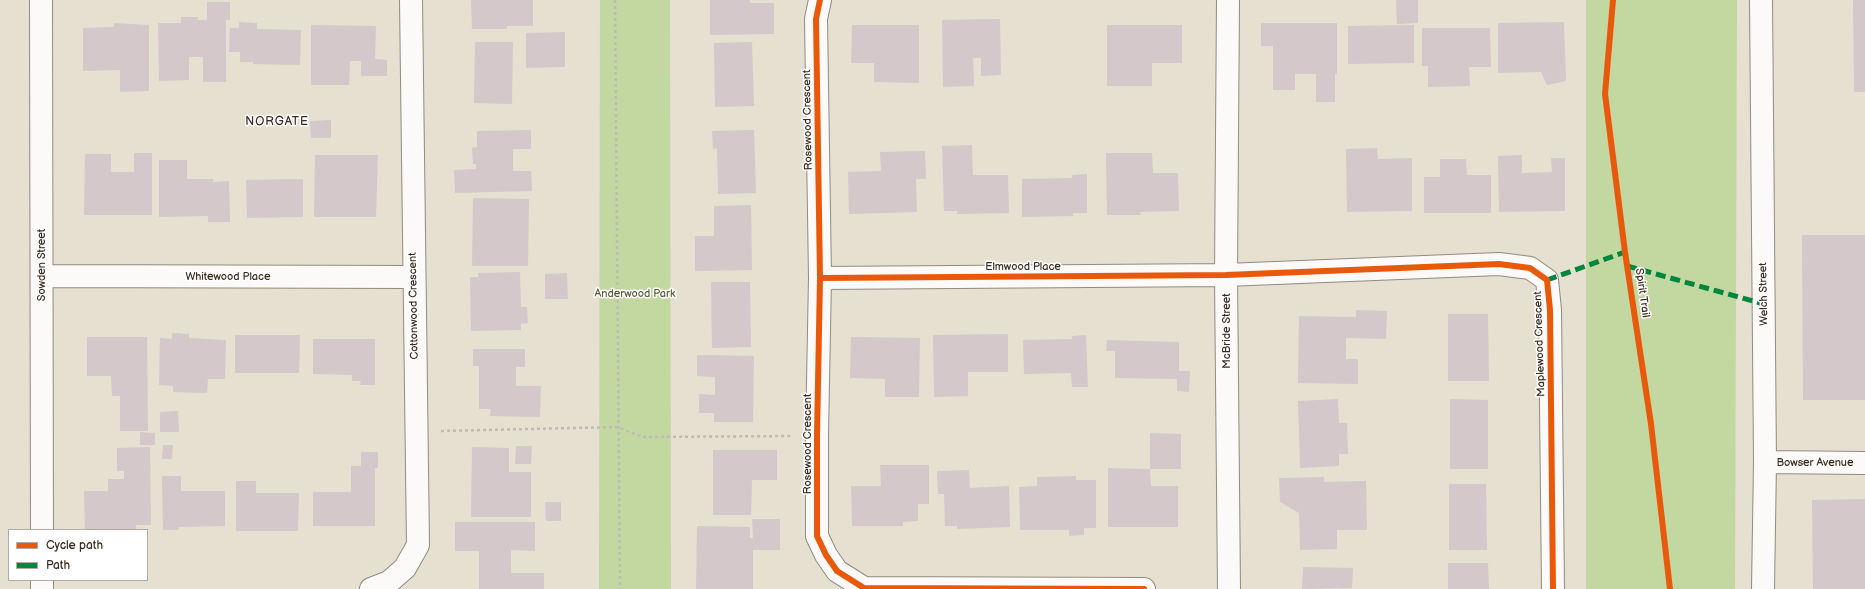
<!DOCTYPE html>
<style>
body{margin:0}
#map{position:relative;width:1865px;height:589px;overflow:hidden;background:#e5e0cf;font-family:"Balsamiq Sans",sans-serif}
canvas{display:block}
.legend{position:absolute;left:8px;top:529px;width:140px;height:52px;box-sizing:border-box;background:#fff;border:1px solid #b1aaa5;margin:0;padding:5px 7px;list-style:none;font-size:12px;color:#3b2a1e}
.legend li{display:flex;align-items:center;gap:8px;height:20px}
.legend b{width:20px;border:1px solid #b1aaa5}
</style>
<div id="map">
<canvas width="1865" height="589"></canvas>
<ul class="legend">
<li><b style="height:5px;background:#e8590c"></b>Cycle path</li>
<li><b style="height:5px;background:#00873e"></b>Path</li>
</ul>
</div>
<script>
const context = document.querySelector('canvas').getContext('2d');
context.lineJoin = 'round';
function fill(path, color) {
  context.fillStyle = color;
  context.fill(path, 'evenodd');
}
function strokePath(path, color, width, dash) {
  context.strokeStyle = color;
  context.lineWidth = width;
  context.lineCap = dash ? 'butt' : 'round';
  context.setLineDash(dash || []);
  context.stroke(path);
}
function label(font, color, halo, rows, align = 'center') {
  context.font = font + ' "Balsamiq Sans",sans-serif';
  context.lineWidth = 3;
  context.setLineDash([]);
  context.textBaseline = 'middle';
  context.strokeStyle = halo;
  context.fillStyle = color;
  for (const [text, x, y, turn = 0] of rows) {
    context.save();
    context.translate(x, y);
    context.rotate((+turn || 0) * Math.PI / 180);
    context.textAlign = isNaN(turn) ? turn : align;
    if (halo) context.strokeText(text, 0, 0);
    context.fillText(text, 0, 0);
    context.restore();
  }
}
fill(new Path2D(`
 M600,0h70l1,589h-72z
 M1586,0h151l-2,589h-149z`), '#c3d7a0');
fill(new Path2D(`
 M471,0h62v26h-26v3h-35z
 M710,0h40v3h24v31l-64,1z
 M1396,0h22v23l-21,1z
 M1853,0h12v92h-11z
 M207,2h23v18h-4v62h-23v-25h-14v23l-30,1 -1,-58h23v-6h17v3h9z
 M1000,19l1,56 -20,1v-18h-8l1,28 -31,1 -1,-67z
 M239,22l18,1v6l44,1 -1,35 -47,-1v-2h-13v-10h-11l1,-24h9z
 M1564,22l2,59 -19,4 -6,-13 -43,1v-50z
 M114,23l35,2v66l-29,1v-22l-37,1v-43l31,-1z
 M1261,23h76v51h-2v28h-19v-28h-21v16h-22v-44h-12z
 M311,25l65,1 -1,33 12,1v16h-26v-15h-11l-1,24h-38z
 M852,25h67v58l-45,-1v-19h-23z
 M1107,25h75v38h-30v23h-45z
 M1414,25v38l-66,1v-38z
 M1422,28h68l1,39h-22l1,19 -42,1v-21h-6z
 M565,32v35l-39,1v-35z
 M475,42h38l-1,62 -38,-1z
 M752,42l2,64 -39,1 -1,-64z
 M331,120v18h-20l-1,-17z
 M531,130v19h-18v22h18l1,20 -77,2 -1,-23 22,-1v-5h-3l-1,-16 5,-1v-16z
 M754,130l2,63 -38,1 -1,-46 -4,1 -1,-18z
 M972,145l1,30h35l1,38 -52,1v-3h-13l-2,-65z
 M1377,148l1,11 34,-1v53l-65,1 -1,-63z
 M925,151l1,28h-10l1,33 -68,2 -1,-42 33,-1 -1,-19z
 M134,153h18v62h-68l1,-61h26v18h23z
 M1106,153h46l1,20h25l1,38 -39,1 1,3h-34z
 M315,155h63l-2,62h-62z
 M1522,155v18l30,-1 -1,-14h14v53l-66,1 -1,-56z
 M1440,159h26l1,16h24v38h-67v-36h16z
 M159,160h28v19h26v3l16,-1 1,41h-22v-6l-49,1z
 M1087,174v39h-14v3l-51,1v-38l50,-1v-3z
 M303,179v38l-56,1 -1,-38z
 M473,198l56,1 -1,67h-56z
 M751,205l1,65 -57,1v-35h19v-30z
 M1802,235h63v165h-62z
 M520,272l1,35h6l1,16 -7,1v6l-50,1 -1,-54h8v-4z
 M567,273l1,26h-23v-25z
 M711,282h39l1,65 -39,1z
 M1356,310l31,1 -1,28 -40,-1v21h12v25l-60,-1 1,-67 57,1z
 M1448,314h40l1,67h-41z
 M172,333l17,1v4l37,2 -1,39h-17l-1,14 -34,-1v-6l-14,-1 1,-47 12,1z
 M1008,334v38h-40v24l-34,1 -1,-62z
 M235,335h65l-1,38h-64z
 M1086,335l2,52h-16l-1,-14 -47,1 -1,-34 49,-1v-3z
 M87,337h60l1,94h-28v-35h-8l-1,-20h-24z
 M851,337l69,1 -1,59h-34v-18l-35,-1z
 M313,339h62v46h-15l1,-4h-9v-6l-39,-1z
 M1107,340l72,2v29h11l-1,21 -12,-1v-12l-62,-1v-27h-9z
 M473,349h52v18h-9v19h25l-1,31 -50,-1 1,-7h-12v-43h-6z
 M697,355l57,1 -1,66h-39v-9h-15v-19l16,1v-18l-18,-1z
 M1338,399l1,24h8l1,31h-9v12l-39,2 -2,-67z
 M1450,399l38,1v69h-38z
 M178,411l1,21h-19v-20z
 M140,432l15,1v12h-15z
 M1150,433l31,1v35h-31l1,17h27v41h-70v-59l42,1z
 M163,445h10l-1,14h-10z
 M516,446h16l-1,18h-16z
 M150,447l1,78h-15v5h-51l-1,-39h24v-12h16v-8h-7v-23z
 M472,447l37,1v24h22v45h-60z
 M713,450h64v30h-25l-1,35h-38z
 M361,452h17v16h-3v58h-62v-34h38v-26h10z
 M880,465h49v39h-11v17l-15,1v4h-51l-1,-40h30z
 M969,470l1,18 39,-2 1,41 -53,2v-3h-12l-1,-32h-6l-1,-23z
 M162,476h19v15h44v35l-46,1 -1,3h-15z
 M1076,476v4h20v48h-12v7l-15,1v-6h-49l-1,-43 18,-1v-9z
 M1324,477v5l42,-1 1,49h-30v19l-37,1 -1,-37 -19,-11 -1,-24z
 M236,481h20v12h43l-1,38h-62z
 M1449,484h37l1,66h-38z
 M1865,499v90h-52l-1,-89z
 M545,502h16v19h-15z
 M752,519h28v31h-27v39h-57l1,-63 53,1v11h3z
 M455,522h80v29l-24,-1v23h33v16h-65v-38h-24z
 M1448,563h40l1,26h-41z
 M1303,567l50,1 -1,20 -50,1z`), '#d4c8cb');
const street = new Path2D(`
 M41,0l1,530
 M820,0l-4,19 4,259 -3,157v101l9,19 11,16 27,17 280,1
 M1228,0l-2,275 3,314
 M1761,0l4,462 -2,127
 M43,276l371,1
 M820,278l406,-3 273,-11 31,4 17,12 3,30 3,279
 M1765,462l100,1
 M42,589v-9
 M371,589l18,-7 16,-14 13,-23 -7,-545`);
strokePath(street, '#918b81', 24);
strokePath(new Path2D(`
 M615,0l5,589
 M441,431l176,-4 26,10 149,-1`), '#bebbb7', 2.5, [3, 3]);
strokePath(street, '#fbfaf8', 22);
strokePath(new Path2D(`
 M1627,266l137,38
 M1547,280l78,-28`), '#00873e', 5, [10, 5]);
strokePath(new Path2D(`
 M820,0l-4,19 4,259 -3,157v101l9,19 11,16 27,17 280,1
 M1613,0l-8,94 20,158 26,172 19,165
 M820,278l406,-3 273,-11 31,4 17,12 3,30 3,279`), '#e8590c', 6);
label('11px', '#3b2a1e', '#fff', [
 ["Rosewood Crescent",808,120,-91],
 ["Sowden Street",42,265,-90],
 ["Elmwood Place",1023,267],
 ["Whitewood Place",228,277],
 ["Spirit Trail",1642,293,82],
 ["Welch Street",1764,294,-91],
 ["Cottonwood Crescent",414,306,-91],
 ["McBride Street",1227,331,-90],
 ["Maplewood Crescent",1540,344,-92],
 ["Rosewood Crescent",808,444,-90],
 ["Bowser Avenue",1815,463]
]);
label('11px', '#5b5c3a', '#fff', [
 ["Anderwood Park",635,294]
]);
context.letterSpacing = '1px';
label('12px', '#3b2a1e', '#fff', [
 ["NORGATE",277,122]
]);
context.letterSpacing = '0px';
</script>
